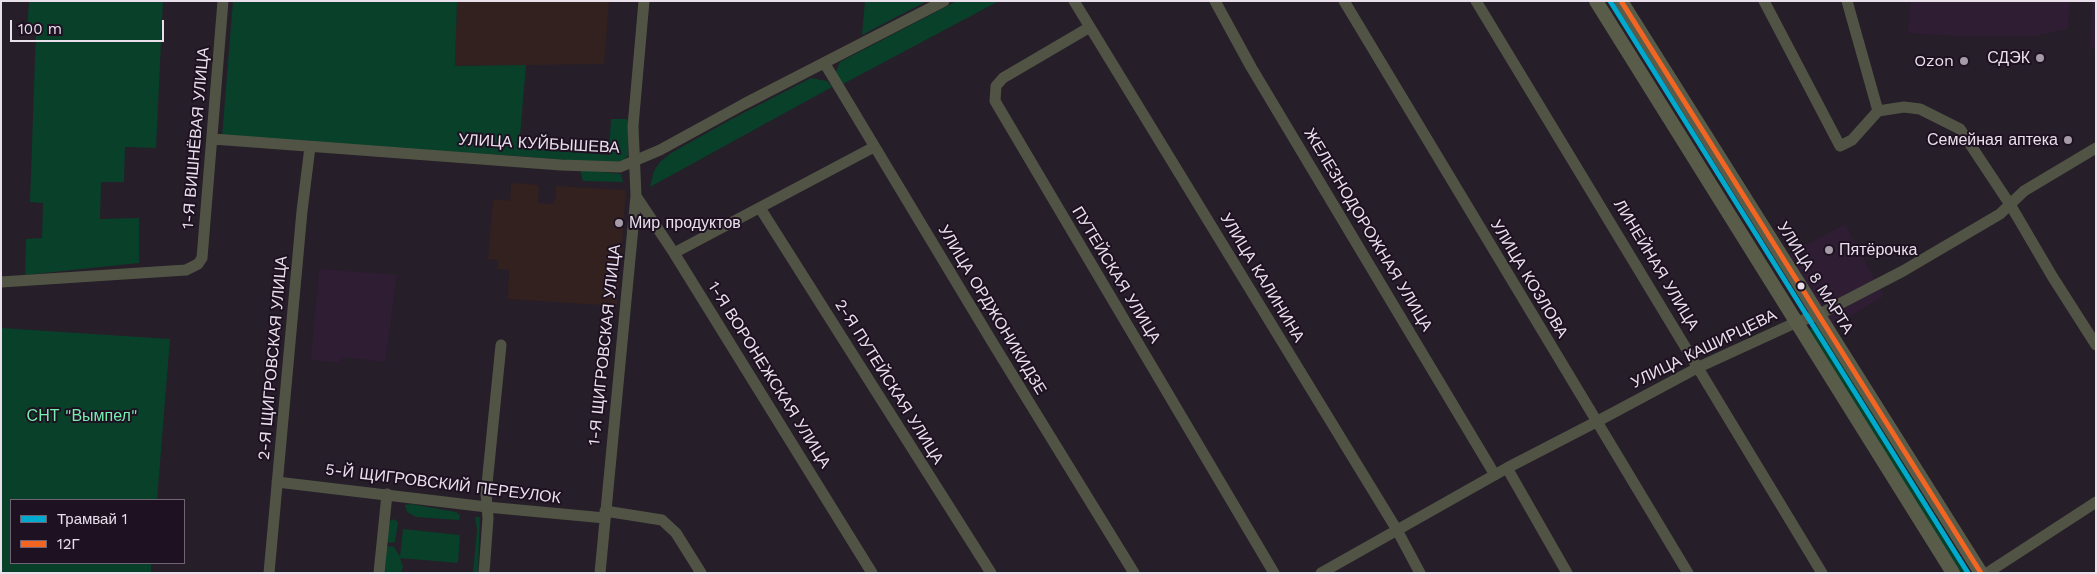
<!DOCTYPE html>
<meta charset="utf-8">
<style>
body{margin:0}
#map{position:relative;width:2097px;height:574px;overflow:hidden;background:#261e28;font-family:"Work Sans",sans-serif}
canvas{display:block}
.frame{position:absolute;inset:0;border:2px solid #e9e0ec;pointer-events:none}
.legend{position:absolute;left:10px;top:499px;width:175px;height:65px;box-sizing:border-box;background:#1e1122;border:1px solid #6f6473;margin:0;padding:6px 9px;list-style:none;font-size:15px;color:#e9e0ec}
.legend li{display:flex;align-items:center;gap:10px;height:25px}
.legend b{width:25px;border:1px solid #6f6473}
.scale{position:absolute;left:10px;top:20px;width:154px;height:22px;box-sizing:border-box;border:2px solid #e9e0ec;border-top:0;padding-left:6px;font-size:15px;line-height:18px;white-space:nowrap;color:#e9e0ec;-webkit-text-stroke:4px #1e1122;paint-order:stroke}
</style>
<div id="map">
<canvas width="2097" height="574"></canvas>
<div class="frame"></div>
<ul class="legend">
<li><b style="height:6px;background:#00a9ce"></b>Трамвай 1</li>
<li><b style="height:6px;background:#f26522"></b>12Г</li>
</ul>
<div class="scale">100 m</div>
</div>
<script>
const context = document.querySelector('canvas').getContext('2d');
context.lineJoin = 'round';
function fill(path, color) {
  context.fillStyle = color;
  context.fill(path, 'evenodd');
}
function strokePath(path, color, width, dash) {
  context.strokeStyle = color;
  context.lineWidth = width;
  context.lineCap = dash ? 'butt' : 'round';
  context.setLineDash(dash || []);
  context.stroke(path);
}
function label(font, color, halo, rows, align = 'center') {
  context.font = font + ' "Work Sans",sans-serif';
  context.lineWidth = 4;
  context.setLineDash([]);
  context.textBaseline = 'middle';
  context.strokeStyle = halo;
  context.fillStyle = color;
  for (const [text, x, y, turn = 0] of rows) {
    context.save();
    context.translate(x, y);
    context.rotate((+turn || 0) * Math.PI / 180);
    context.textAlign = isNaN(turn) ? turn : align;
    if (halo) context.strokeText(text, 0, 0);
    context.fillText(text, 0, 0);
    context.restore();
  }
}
fill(new Path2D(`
 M1910,1h160l-2,28 -33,7h-80l-47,-3z
 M2092,1h4v50l-6,-5z
 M1845,224l39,72 -61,36 -46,-72z
 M319,269l78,6 -12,87 -44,-5 -1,6 -29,-3z`), '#2f1e33');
fill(new Path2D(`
 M457,1h152l-5,63 -149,2z
 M511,183l28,2 -1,18 14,1 4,-7v-11l70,4 -9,116 -109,-7 1,-29 -11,-1v-9l-10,-1 5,-60 17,2z`), '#332120');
fill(new Path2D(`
 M29,1h134l-7,147 -31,-1 -1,35h-23l-1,37 39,-1v45l-114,12 1,-36 16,-1 1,-35 -13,-1 6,-172 -9,1z
 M233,1h224l-2,65 71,-1 -7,83 90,7 2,-36h15l3,2 -1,34 -2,3 -9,6 -99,-8 -296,-19z
 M865,1h62l-65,34z
 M957,1h42l-158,84 -5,-13 4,-10z
 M811,78l16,3 5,6 -182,100 4,-16 6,-9 11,-9 59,-33z
 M580,170l41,4 2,8 -40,-1z
 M1817,325l154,248h-11l-151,-243z
 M1,328l169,11 -13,161h-146v63h140v10h-150z
 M411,504l45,8 4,3 -1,5 -43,-3 -9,-5 -2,-7z
 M475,517h5l-2,56h-5l4,-43z
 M394,519l4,3 -3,20 -6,1 -5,-4 1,-15z
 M403,529l57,6 -2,28 -58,-5 3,9 -2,6h-19l2,-25 5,-2 5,1 6,10z`), '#094029');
strokePath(new Path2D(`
 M1074,1l323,529 23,43
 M1215,1l36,66 244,408
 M1344,1l344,572
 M1476,1l346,572
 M1764,1l76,145 12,-6 26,-29 -31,-110
 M1090,27l-87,51 -7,8 -1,15 279,472
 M825,64l169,281 140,228
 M1878,111l26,-4 16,2 40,20 51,77 41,70 44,69
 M213,139l348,26 59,2 40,-17 84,-46 200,-103
 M636,196l38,57 198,320
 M760,208l231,365
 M674,253l200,-106
 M1,282l185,-12 12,-6 4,-6 21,-257
 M1507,468l60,105
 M277,482l210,25 118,11
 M605,511l57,9 14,13 25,40
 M269,573l33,-362 8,-64
 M379,573l8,-79
 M484,573l4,-55 -2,-24 15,-149
 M600,573l36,-377 -3,-70 11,-125
 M1321,573l186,-105 89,-46 103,-55 98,-45 21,-7 85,-44 97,-57 24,-23 72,-43
 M1987,573l109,-71`), '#515445', 11);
strokePath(new Path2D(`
 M1596,1l357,572
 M1621,1l360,572`), '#5a5c4a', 14);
strokePath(new Path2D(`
 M1621,1l360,572`), '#f26522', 5);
strokePath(new Path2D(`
 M1610,1l358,572`), '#00a9ce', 5);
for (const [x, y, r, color] of [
 [2040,58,5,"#a59ca7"],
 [1964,61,5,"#a59ca7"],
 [2068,140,5,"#a59ca7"],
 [619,223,5,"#a59ca7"],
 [1829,250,5,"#a59ca7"],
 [1801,286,4.5,"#e9e0ec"]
]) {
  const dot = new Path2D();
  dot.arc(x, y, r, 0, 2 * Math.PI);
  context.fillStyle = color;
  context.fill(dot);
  strokePath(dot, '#1e1122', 2);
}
label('16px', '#e9e0ec', '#1e1122', [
 ["СДЭК",2030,58],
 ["Ozon",1954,61],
 ["Семейная аптека",2058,140],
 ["Мир продуктов",629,223,"left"],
 ["Пятёрочка",1839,250,"left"]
], 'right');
label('16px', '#e9e0ec', '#1e1122', [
 ["1-Я ВИШНЁВАЯ УЛИЦА",196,138,-85],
 ["УЛИЦА КУЙБЫШЕВА",539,144,3],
 ["ЖЕЛЕЗНОДОРОЖНАЯ УЛИЦА",1368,230,59],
 ["ЛИНЕЙНАЯ УЛИЦА",1656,265,59],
 ["ПУТЕЙСКАЯ УЛИЦА",1116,275,59],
 ["УЛИЦА КАЛИНИНА",1262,278,59],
 ["УЛИЦА 8 МАРТА",1815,278,58],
 ["УЛИЦА КОЗЛОВА",1529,279,59],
 ["УЛИЦА ОРДЖОНИКИДЗЕ",992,310,59],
 ["1-Я ЩИГРОВСКАЯ УЛИЦА",605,345,-84],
 ["УЛИЦА КАШИРЦЕВА",1704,349,-26],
 ["2-Я ЩИГРОВСКАЯ УЛИЦА",273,358,-85],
 ["1-Я ВОРОНЕЖСКАЯ УЛИЦА",769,375,58],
 ["2-Я ПУТЕЙСКАЯ УЛИЦА",889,382,58],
 ["5-Й ЩИГРОВСКИЙ ПЕРЕУЛОК",443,484,7]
]);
label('16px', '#74efae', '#1e1122', [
 ["СНТ \"Вымпел\"",82,416]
]);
</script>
